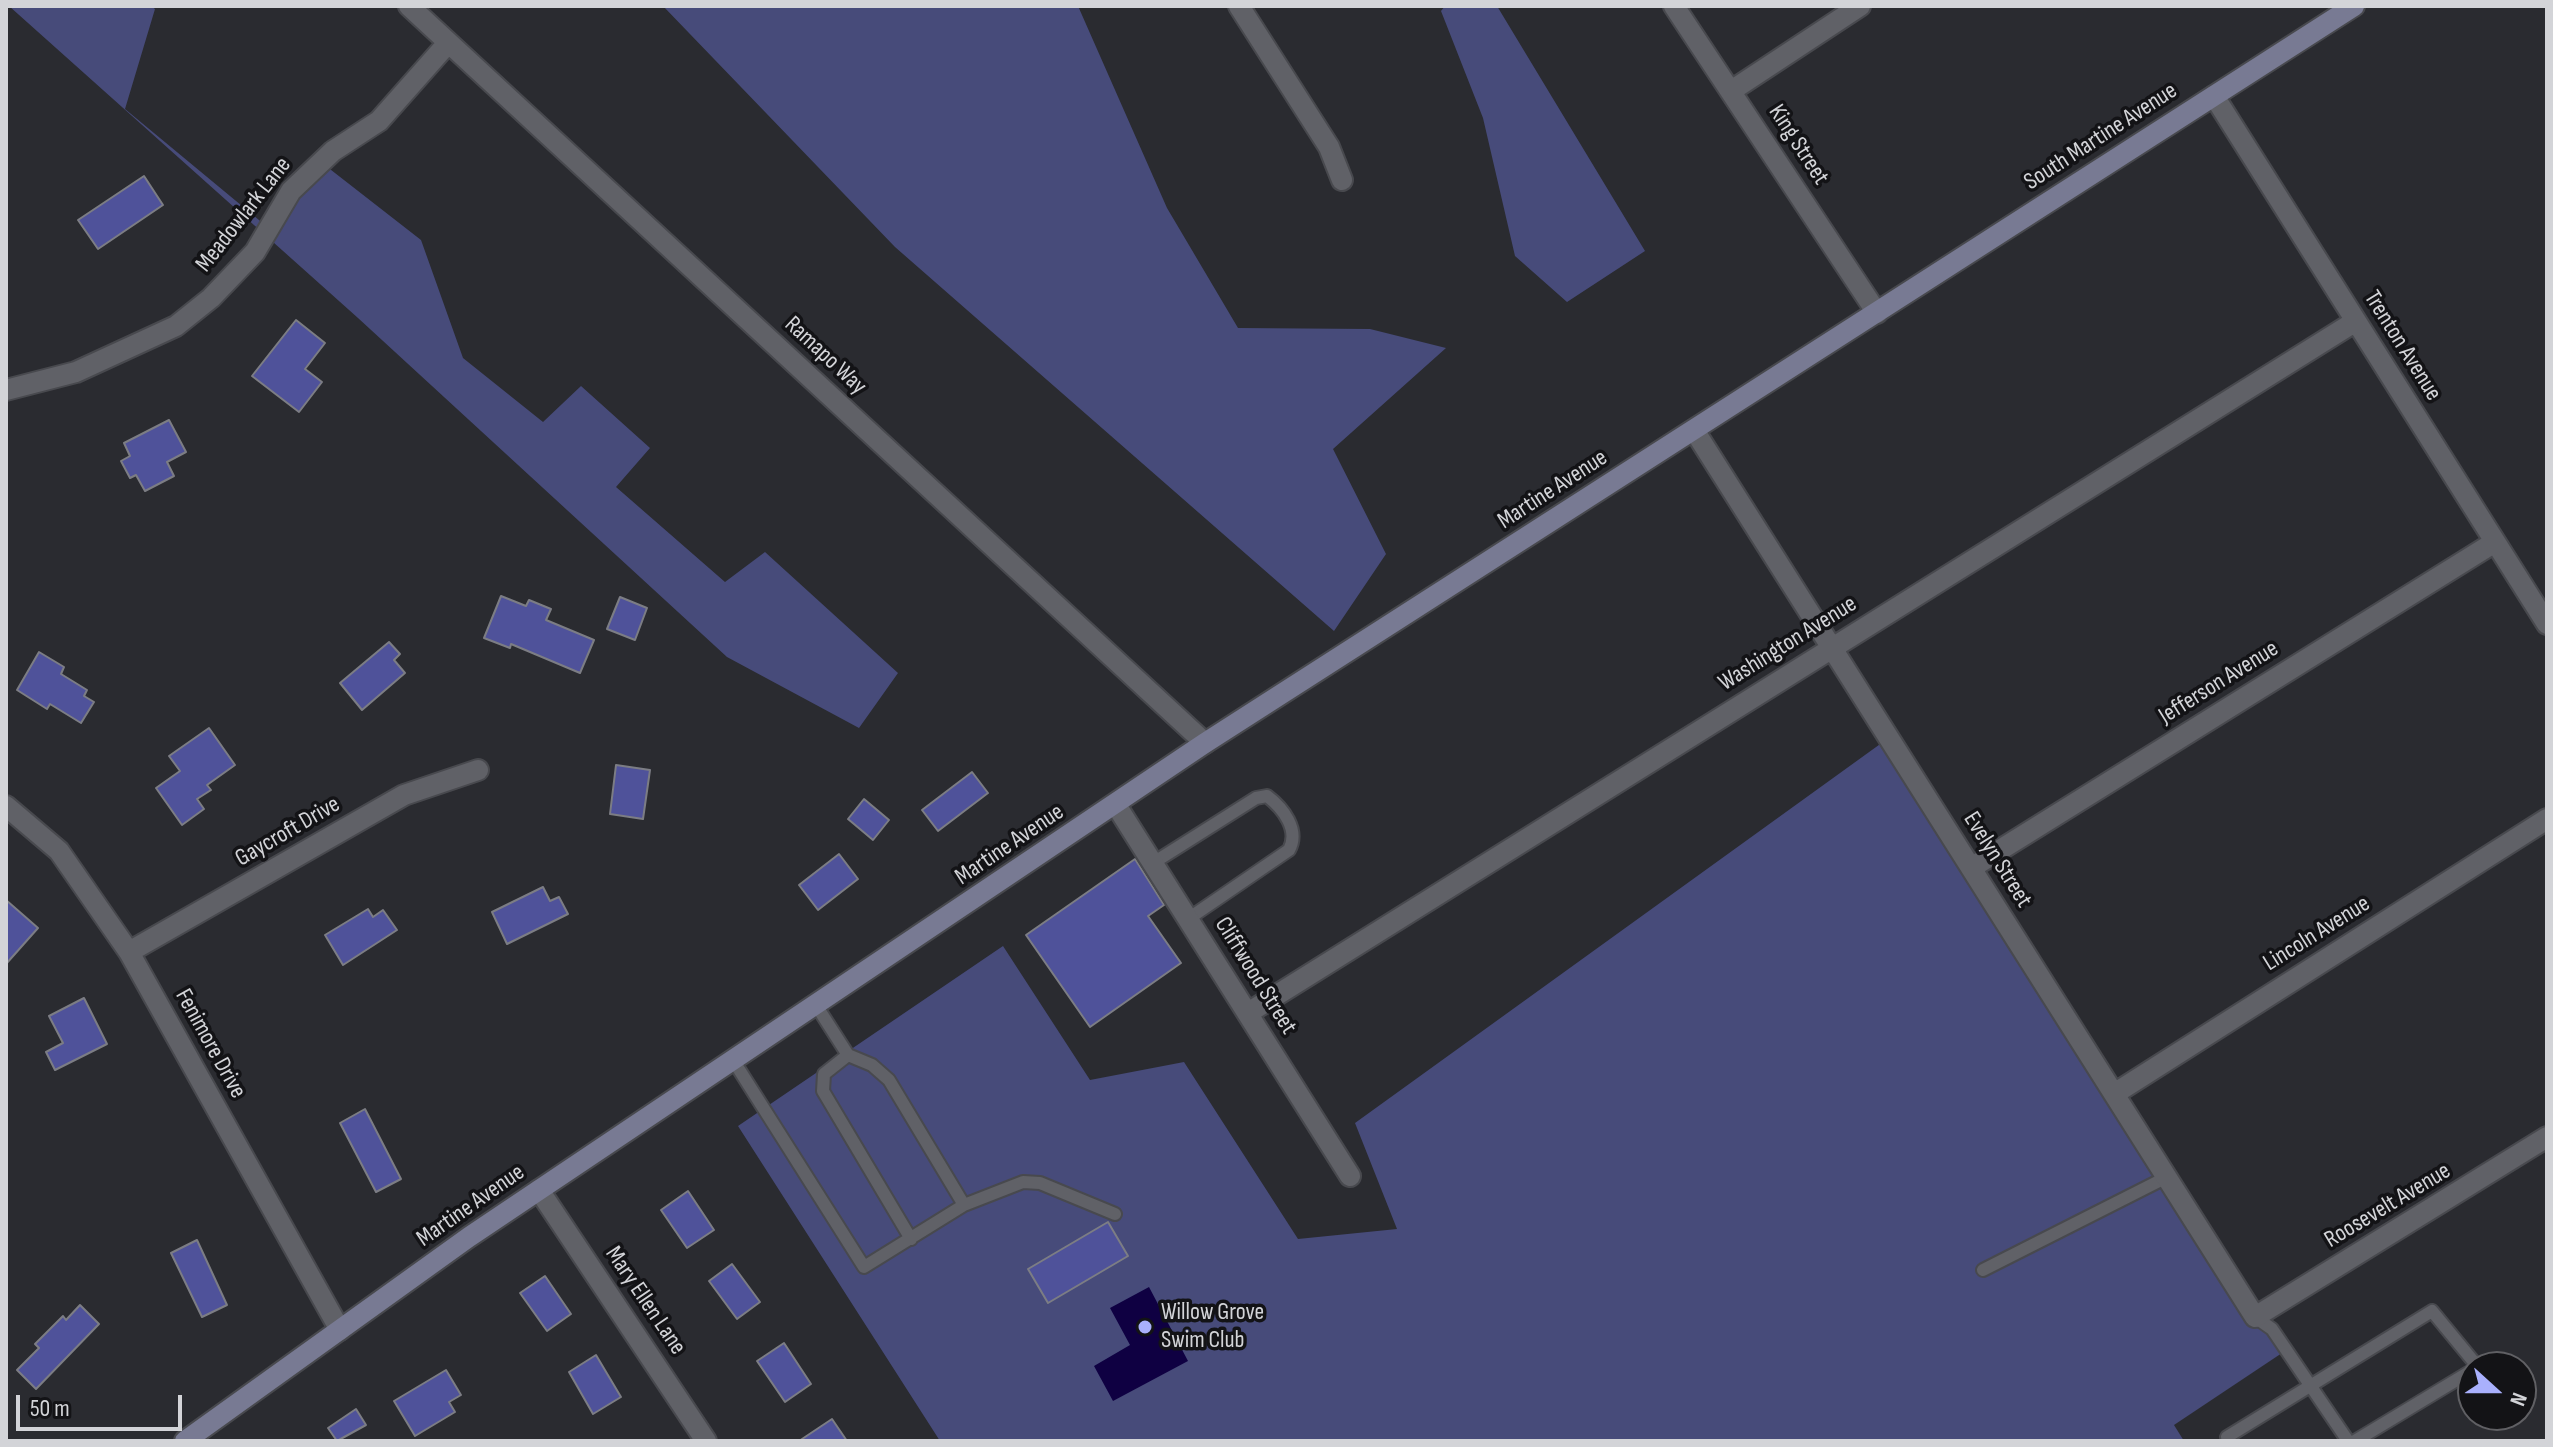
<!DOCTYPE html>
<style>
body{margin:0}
#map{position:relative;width:2553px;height:1447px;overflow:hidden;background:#2a2b30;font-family:"Sofia Sans Condensed",sans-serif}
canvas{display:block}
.frame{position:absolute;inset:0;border:8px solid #d3d4d8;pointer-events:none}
.north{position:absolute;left:2457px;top:1351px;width:80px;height:80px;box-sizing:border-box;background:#131316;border:2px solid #606064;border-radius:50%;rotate:111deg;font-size:22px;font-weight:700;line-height:32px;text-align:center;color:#d3d4d8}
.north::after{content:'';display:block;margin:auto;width:28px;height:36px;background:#a9b0fc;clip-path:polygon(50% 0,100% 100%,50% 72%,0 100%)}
.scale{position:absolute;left:16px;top:1395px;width:166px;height:36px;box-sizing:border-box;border:4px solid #d3d4d8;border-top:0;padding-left:10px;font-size:24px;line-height:28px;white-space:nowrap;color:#d3d4d8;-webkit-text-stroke:6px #131316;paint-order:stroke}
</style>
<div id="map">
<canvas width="2553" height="1447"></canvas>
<div class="frame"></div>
<div class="north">N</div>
<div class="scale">50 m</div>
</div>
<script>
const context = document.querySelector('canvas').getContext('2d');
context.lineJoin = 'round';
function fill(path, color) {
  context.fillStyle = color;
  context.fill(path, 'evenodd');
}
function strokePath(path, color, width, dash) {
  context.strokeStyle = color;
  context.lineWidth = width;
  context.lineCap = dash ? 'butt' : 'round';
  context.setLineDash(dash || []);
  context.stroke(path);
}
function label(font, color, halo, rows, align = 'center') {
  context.font = font + ' "Sofia Sans Condensed",sans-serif';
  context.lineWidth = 7;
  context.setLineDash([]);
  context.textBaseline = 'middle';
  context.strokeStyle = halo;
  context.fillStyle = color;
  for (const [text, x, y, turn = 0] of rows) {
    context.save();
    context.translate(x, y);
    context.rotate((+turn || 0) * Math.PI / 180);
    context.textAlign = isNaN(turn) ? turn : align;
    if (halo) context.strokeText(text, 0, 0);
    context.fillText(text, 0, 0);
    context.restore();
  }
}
fill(new Path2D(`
 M9,6h142l4,3 -30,100 140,116 52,-66 104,81 42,118 80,64 38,-36 69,62 -34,39 109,95 40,-30 133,121 -39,55 -132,-71 -369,-339z
 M663,6h415l89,202 71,120 132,1 76,19 -113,101 53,105 -52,77 -439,-384z
 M1445,6h52l148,245 -78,51 -52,-46 -32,-138 -42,-107z
 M1883,742l399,611 -108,72 10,16h-1244l-202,-315 265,-180 87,134 94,-18 114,177 99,-10 -42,-106z`), '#474b7a');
fill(new Path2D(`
 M1149,1287l39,74 -75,40 -19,-35 36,-21 -20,-37z`), '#0f0042');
const building = new Path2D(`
 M144,176l19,29 -65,44 -20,-29z
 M296,320l29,23 -20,26 17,13 -23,30 -47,-36z
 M169,420l17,32 -19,10 7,14 -29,15 -9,-16 -6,3 -9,-17 9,-5 -6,-13z
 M501,596l25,10 3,-6 22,9 -5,11 48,20 -14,33 -69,-29 -1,4 -26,-10z
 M620,597l27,11 -12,32 -28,-11z
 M389,642l11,12 -6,6 11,13 -43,37 -22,-27z
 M39,652l25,15 -3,7 26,16 -3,6 10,6 -13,21 -31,-19 -3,5 -30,-19z
 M209,728l26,37 -28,20 4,5 -14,9 7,10 -22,16 -26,-37 24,-17 -11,-15z
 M616,765l34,5 -7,49 -33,-5z
 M972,772l16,21 -50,38 -16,-21z
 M864,799l25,21 -16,20 -25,-21z
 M839,854l19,25 -40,31 -19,-25z
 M1135,859l29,46 -16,11 33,47 -91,64 -64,-92z
 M543,887l7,14 9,-4 9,17 -61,30 -15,-32z
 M6,900l32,28 -32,36z
 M368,909l5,8 10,-7 14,20 -54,35 -18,-30z
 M84,998l23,46 -52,26 -9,-18 17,-9 -14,-27z
 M365,1109l36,70 -25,13 -36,-69z
 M688,1191l26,39 -27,18 -26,-38z
 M1108,1222l20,34 -80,47 -20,-34z
 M197,1240l30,65 -25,12 -31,-64z
 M732,1264l28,38 -23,17 -28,-38z
 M545,1276l26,38 -24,17 -27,-38z
 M80,1305l19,19 -63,65 -19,-19 22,-22 -4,-4 28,-28 3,4z
 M784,1343l27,41 -26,18 -28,-41z
 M596,1355l25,42 -28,17 -24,-42z
 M446,1370l15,25 -12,7 6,10 -40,24 -21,-35z
 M356,1409l10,16 -29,16 -9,-13z
 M832,1419l15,22h-48z`);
fill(building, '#4f529a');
strokePath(building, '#7c7d84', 2);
const service = new Path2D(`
 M1153,863l103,-65 11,-2c16,12 33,34 22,54l-101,69
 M848,1055l-24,19 -1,17 88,148
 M733,1060l131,207 100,-62 -75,-125 -17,-15 -24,-10 -32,-50
 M964,1205l59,-23 17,1 75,31
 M1983,1270l184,-93
 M2255,1317l17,12 76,112
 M2227,1437l205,-126 46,56
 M2355,1441l118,-71`);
const minor = new Path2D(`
 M409,6l796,737
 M1239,6l90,141 13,33
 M1674,6l203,307
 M1731,91l129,-85
 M2214,96l333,528
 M6,390l70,-18 100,-46 35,-28 44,-46 36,-61 42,-40 46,-30 69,-78
 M1694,430l561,887 292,-180
 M1116,805l234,371
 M6,806l53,45 70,101 211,378
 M1971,868l524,-326
 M129,952l275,-157 74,-25
 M1248,1013l1108,-692
 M2114,1094l433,-275
 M539,1190l167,251`);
const secondary = new Path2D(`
 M185,1441l284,-204 736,-494 1149,-737`);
strokePath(service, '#48494e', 16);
strokePath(minor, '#48494e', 24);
strokePath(secondary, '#48494e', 24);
strokePath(service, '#606167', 12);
strokePath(minor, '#606167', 20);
strokePath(secondary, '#787a93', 20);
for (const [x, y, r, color] of [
 [1145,1327,8,"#a9b0fc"]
]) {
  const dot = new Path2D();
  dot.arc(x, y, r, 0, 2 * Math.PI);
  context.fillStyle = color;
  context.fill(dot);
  strokePath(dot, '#131316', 3);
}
label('24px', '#d3d4d8', '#131316', [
 ["South Martine Avenue",2101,137,-33],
 ["King Street",1798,145,57],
 ["Meadowlark Lane",244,215,-52],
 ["Trenton Avenue",2402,346,58],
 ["Ramapo Way",825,356,43],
 ["Martine Avenue",1553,490,-33],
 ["Washington Avenue",1788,644,-32],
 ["Jefferson Avenue",2219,683,-32],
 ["Gaycroft Drive",288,832,-30],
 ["Martine Avenue",1010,845,-34],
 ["Evelyn Street",1997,860,58],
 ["Lincoln Avenue",2317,934,-32],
 ["Cliffwood Street",1255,976,58],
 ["Fenimore Drive",210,1044,61],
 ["Martine Avenue",471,1206,-35],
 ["Roosevelt Avenue",2388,1206,-31],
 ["Mary Ellen Lane",645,1301,56]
]);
label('24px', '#d3d4d8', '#131316', [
 ["Willow Grove",1161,1313],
 ["Swim Club",1161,1341]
], 'left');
</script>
